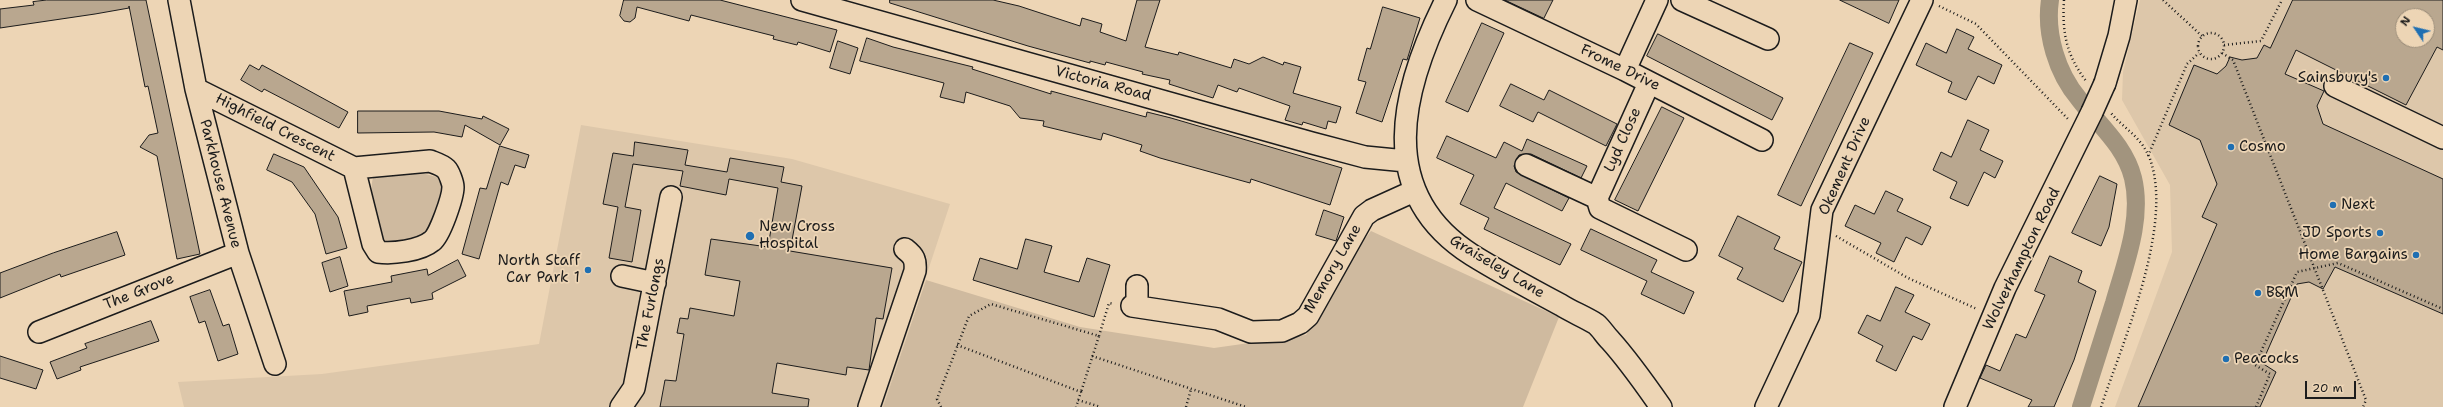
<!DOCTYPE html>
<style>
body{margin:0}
#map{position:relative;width:2443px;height:407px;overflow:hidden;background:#edd5b5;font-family:"Shantell Sans",sans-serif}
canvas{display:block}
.north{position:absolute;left:2395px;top:8px;width:40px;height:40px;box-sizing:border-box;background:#edd5b5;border:1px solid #998b78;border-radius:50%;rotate:305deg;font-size:11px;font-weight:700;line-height:16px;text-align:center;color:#1c1c1c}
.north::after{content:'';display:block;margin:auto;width:14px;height:18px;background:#1f6fb2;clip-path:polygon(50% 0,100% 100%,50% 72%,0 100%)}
.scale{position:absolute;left:2305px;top:381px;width:51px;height:18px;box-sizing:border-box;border:2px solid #1c1c1c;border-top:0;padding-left:5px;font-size:12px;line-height:14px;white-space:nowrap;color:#1c1c1c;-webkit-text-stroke:3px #edd5b5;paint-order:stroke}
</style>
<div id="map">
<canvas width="2443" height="407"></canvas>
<div class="north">N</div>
<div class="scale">20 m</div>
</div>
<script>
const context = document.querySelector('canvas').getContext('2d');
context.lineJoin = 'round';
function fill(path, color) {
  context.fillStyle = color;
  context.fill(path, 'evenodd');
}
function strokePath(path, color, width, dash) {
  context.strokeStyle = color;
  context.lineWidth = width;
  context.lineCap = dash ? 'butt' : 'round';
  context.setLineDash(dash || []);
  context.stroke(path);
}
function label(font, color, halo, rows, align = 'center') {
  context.font = font + ' "Shantell Sans",sans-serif';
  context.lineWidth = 3.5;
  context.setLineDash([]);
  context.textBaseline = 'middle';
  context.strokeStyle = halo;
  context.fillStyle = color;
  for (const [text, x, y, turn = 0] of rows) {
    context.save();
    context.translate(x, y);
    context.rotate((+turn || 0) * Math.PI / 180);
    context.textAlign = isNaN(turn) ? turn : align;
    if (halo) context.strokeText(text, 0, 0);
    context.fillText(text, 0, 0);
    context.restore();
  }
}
fill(new Path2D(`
 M2140,0h303v407h-328l57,-155 -2,-67 -48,-85 1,-28zM2403,16h24v24h-24z
 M581,125l211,34 158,45 -67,203h-699l-6,-25 144,-8 217,-30z`), '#ddc7aa');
fill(new Path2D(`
 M422,173l18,5c6,23 -3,39 -14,59l-40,9c-8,-15 -18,-52 -13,-68z
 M1371,231l188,86 -36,90h-640l43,-127 154,47 134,21 92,-13 52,-88z`), '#cfba9f');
strokePath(new Path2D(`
 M2050,0c-5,34 7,73 29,99 20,26 46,47 54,79 10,41 -8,86 -19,125 -11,35 -22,69 -33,104`), '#a2947e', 18);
const building = new Path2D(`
 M47,0h99l54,254 -23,5 -20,-103 -17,-9 9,-12 9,-2 -10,-47 -3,1 -16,-81v2l-34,6 -95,14v-19l34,-4 -1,-3z
 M624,0h96l117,30 -7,22 -32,-10 -1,3 -24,-6 1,-3 -83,-21 -2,6 -52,-14 -2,11 -5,4 -6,-1 -4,-5z
 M890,0h103l26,6 61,20 2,-8 20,6 -2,8 26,9 11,-41h23l-15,47 33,8 1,-3 52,16 3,-9 15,5 14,-7 20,8 1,-3 17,5 -8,26 48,14 -5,16 -8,-2 -2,8 -23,-7 -1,3 -17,-5 5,-14 -51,-18 -2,4 -19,-7 -5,13 -44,-14 1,-4 -28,-6 1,-2 -37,-10 -1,3 -15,-4v2l-62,-17 -138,-43z
 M1505,0h48l-9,18z
 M1840,0h59l-10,23z
 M2293,0h150v50l-6,-3 -31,58 -110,-55 -11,24 39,17 -7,15 6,18 120,55v135l-108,-47 -12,22 -14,-7 -12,2 -35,79 14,9 -16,35h-122l79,-183 -15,-7 15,-33 -17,-44 -31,-15 25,-60 23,9 9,-8 4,-9 12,3 15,-2 7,-13 6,3zM2403,16h24v24h-24z
 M1383,7l37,11 -13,42 -4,-1 -21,63 -26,-9 10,-31 -8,-2 9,-32 3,1z
 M1482,23l22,10 -36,79 -22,-10z
 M1957,29l17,8 -6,12 34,16 -8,19 -16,-8 -12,24 -18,-8 4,-10 -36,-17 10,-22 20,10z
 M1658,34l125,64 -11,22 -125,-64z
 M867,38l26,9 80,20 -1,2 79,25v-3l95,26 1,-5 24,6 171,50 -12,37 -79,-26 -1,4 -90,-25 -20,-7 2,-6 -39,-12 -2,7 -58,-14 1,-5 -24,-3 -10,-12 -44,-14 -2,11 -24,-6 4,-14 -84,-22z
 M838,41l20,7 -8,26 -20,-6z
 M1850,43l23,10 -72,153 -23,-11z
 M250,65l9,5 3,-5 86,47 -9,16 -75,-39 -2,3 -21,-12z
 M1511,84l33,16 5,-10 68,34 -11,22 -68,-34 -5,10 -33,-16z
 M1662,107l22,11 -46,93 -23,-11z
 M358,111h81l43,8 1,-3 26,13 -9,16 -35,-20 -3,12 -28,-5 -76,1z
 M1968,120l21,10 -9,20 23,11 -8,17 -11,-6 -16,34 -18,-8 7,-16 -24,-12 8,-18 10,5z
 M1447,136l49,22 8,-16 18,9 5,-12 60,27 -6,12 -50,-24 -12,1 -5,11 2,6 53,26 -7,13 -56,-28 -12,25 77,36 -11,21 -76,-36 5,-11 -29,-14 14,-29 -37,-17z
 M635,142l53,8 -3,15 42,7 3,-14 54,9 -3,15 21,4 -12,65 102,17 -9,51 -7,-1 -7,52 -22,-3 -1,8 -69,-12 -5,30 37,6 -1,8h-148l5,-27 11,1 8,-47 -7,-1 3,-15 8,1 2,-11 44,8 6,-35 -35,-6 6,-36 57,8 10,-59 -49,-9 -3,16 -46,-9 3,-15 -50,-7 -8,43 16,3 -9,52 -23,-4 9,-51 -15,-3 10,-51 20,3z
 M500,146l29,9 -4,13 -10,-3 -7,20 -7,-3 -22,77 -17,-5 18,-66 6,1z
 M274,154l30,13 34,50 9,31 -21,6 -11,-40 -23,-32 -25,-12z
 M2100,176l17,8 -8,43 -8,19 -29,-13z
 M1886,191l17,8 -6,12 34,16 -9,18 -16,-8 -12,25 -18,-9 5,-10 -36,-17 10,-21 19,9z
 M1324,210l20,7 -8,24 -20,-6z
 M1738,216l42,21 -6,12 28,13 -19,40 -46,-23 6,-11 -24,-12z
 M1591,229l66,31 -6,12 43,20 -10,22 -43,-20 6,-13 -66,-31z
 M117,232l8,23 -64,22 -1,-3 -60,24v-25l53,-20z
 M1026,239l26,7 -8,26 35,10 8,-24 23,7 -16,52 -121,-37 7,-22 37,11z
 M2050,256l32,15 -4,11 18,9 -22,69 -20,47h-26l4,-7 -52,-22 6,-13 14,6 16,-37 10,4 19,-43 -10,-4z
 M340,257l8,29 -18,6 -8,-29z
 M458,260l8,16 -34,17 1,6 -22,4 -1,-5 -43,8 1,6 -19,4 -5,-25 48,-9 -1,-6 36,-7 1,6z
 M1896,287l18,8 -9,17 25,12 -8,16 -9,-4 -17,35 -20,-10 7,-15 -25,-13 9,-18 13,6z
 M210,290l13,36 6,-2 9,30 -20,7 -13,-40 -6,2 -9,-26z
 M151,321l8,20 -79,26 1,3 -24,9 -7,-17 37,-14 -2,-4z
 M0,356l43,14 -7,19 -36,-11z`);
fill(building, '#b9a78f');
strokePath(building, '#1c1c1c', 1);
const minor = new Path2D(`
 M179,0l17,89 42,164 37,111
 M802,0l510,143 53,14 41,4
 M1446,0c-44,88 -73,192 26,255 29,18 59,34 89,50 11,7 24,12 35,19 5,4 9,11 14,16 19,21 35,44 51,67
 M1477,0l148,70 137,70
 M1682,0l86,39
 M1625,70l32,-70
 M1649,83l-52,115 3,10 86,42
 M2105,83l14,-47 7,-36
 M2335,86l108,52
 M196,89l158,79 76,-7c5,2 12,4 16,8 3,3 7,14 7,18 0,10 -13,48 -21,54 -12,10 -40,13 -54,11l-5,-8 -19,-76
 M1526,165l71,33
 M622,276l33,7
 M1132,306l86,13 33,13 31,-1 18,-8 8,-7 56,-100 8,-6 42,-19
 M1137,306v-20
 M39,332l199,-79
 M621,407l13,-19 37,-191
 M869,407l46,-136c1,-11 -1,-15 -10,-22
 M1766,407l43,-92 13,-105 100,-210
 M1955,407l50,-119 87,-176`);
strokePath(minor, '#1c1c1c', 24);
strokePath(new Path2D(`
 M2064,0c-2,33 2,54 22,81
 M2163,0l39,36
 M1939,6l37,18 92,95
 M2198 46a13 13 0 1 1 26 0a13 13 0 1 1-26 0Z
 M2224,45l37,-4 21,-41
 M2222,53l11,7 133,340 -3,7
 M2148,156l39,-92 12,-11
 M1836,236l72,42 69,31
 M1099,336l10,-33 5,1
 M957,345l124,47 -5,15
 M1092,356l154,51
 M1078,400l23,7
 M941,407l-4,-8 32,-83 22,-12 108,32 -18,56
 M1186,407l5,-18
 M2101,407c22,-66 73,-181 49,-248 -9,-23 -25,-29 -39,-46
 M2256,407l14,-33 -15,-9 42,-93 41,-9 105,46`), '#1c1c1c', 2.5, [1, 3]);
strokePath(minor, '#edd5b5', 21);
const minorBridge = new Path2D(`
 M2092,112l13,-29`);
strokePath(minorBridge, '#1c1c1c', 24, []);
strokePath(minorBridge, '#edd5b5', 21);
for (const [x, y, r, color] of [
 [2386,78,4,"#1f6fb2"],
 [2231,147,4,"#1f6fb2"],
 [2333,205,4,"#1f6fb2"],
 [2380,233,4,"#1f6fb2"],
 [750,236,5,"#1f6fb2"],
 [2416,255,4,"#1f6fb2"],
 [588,270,4,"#1f6fb2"],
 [2258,293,4,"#1f6fb2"],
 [2226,359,4,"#1f6fb2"]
]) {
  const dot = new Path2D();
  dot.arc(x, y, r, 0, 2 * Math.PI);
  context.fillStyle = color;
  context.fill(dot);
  strokePath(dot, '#edd5b5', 1.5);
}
label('15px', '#1c1c1c', '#edd5b5', [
 ["Frome Drive",1620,68,26],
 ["Victoria Road",1103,84,15],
 ["Highfield Crescent",275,128,27],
 ["Lyd Close",1623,140,-66],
 ["Okement Drive",1845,166,-66],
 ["Parkhouse Avenue",220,184,76],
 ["Wolverhampton Road",2022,259,-64],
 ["Graiseley Lane",1497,267,31],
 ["Memory Lane",1333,269,-60],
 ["The Grove",139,292,-22],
 ["The Furlongs",651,304,-79]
]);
label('15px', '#1c1c1c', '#edd5b5', [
 ["Sainsbury's",2378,78,"right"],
 ["Cosmo",2239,147],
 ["Next",2341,205],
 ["New Cross",759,227],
 ["Hospital",759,244],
 ["JD Sports",2372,233,"right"],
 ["Home Bargains",2408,255,"right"],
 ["North Staff",580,261,"right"],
 ["Car Park 1",580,278,"right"],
 ["B&M",2266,293],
 ["Peacocks",2234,359]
], 'left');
</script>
